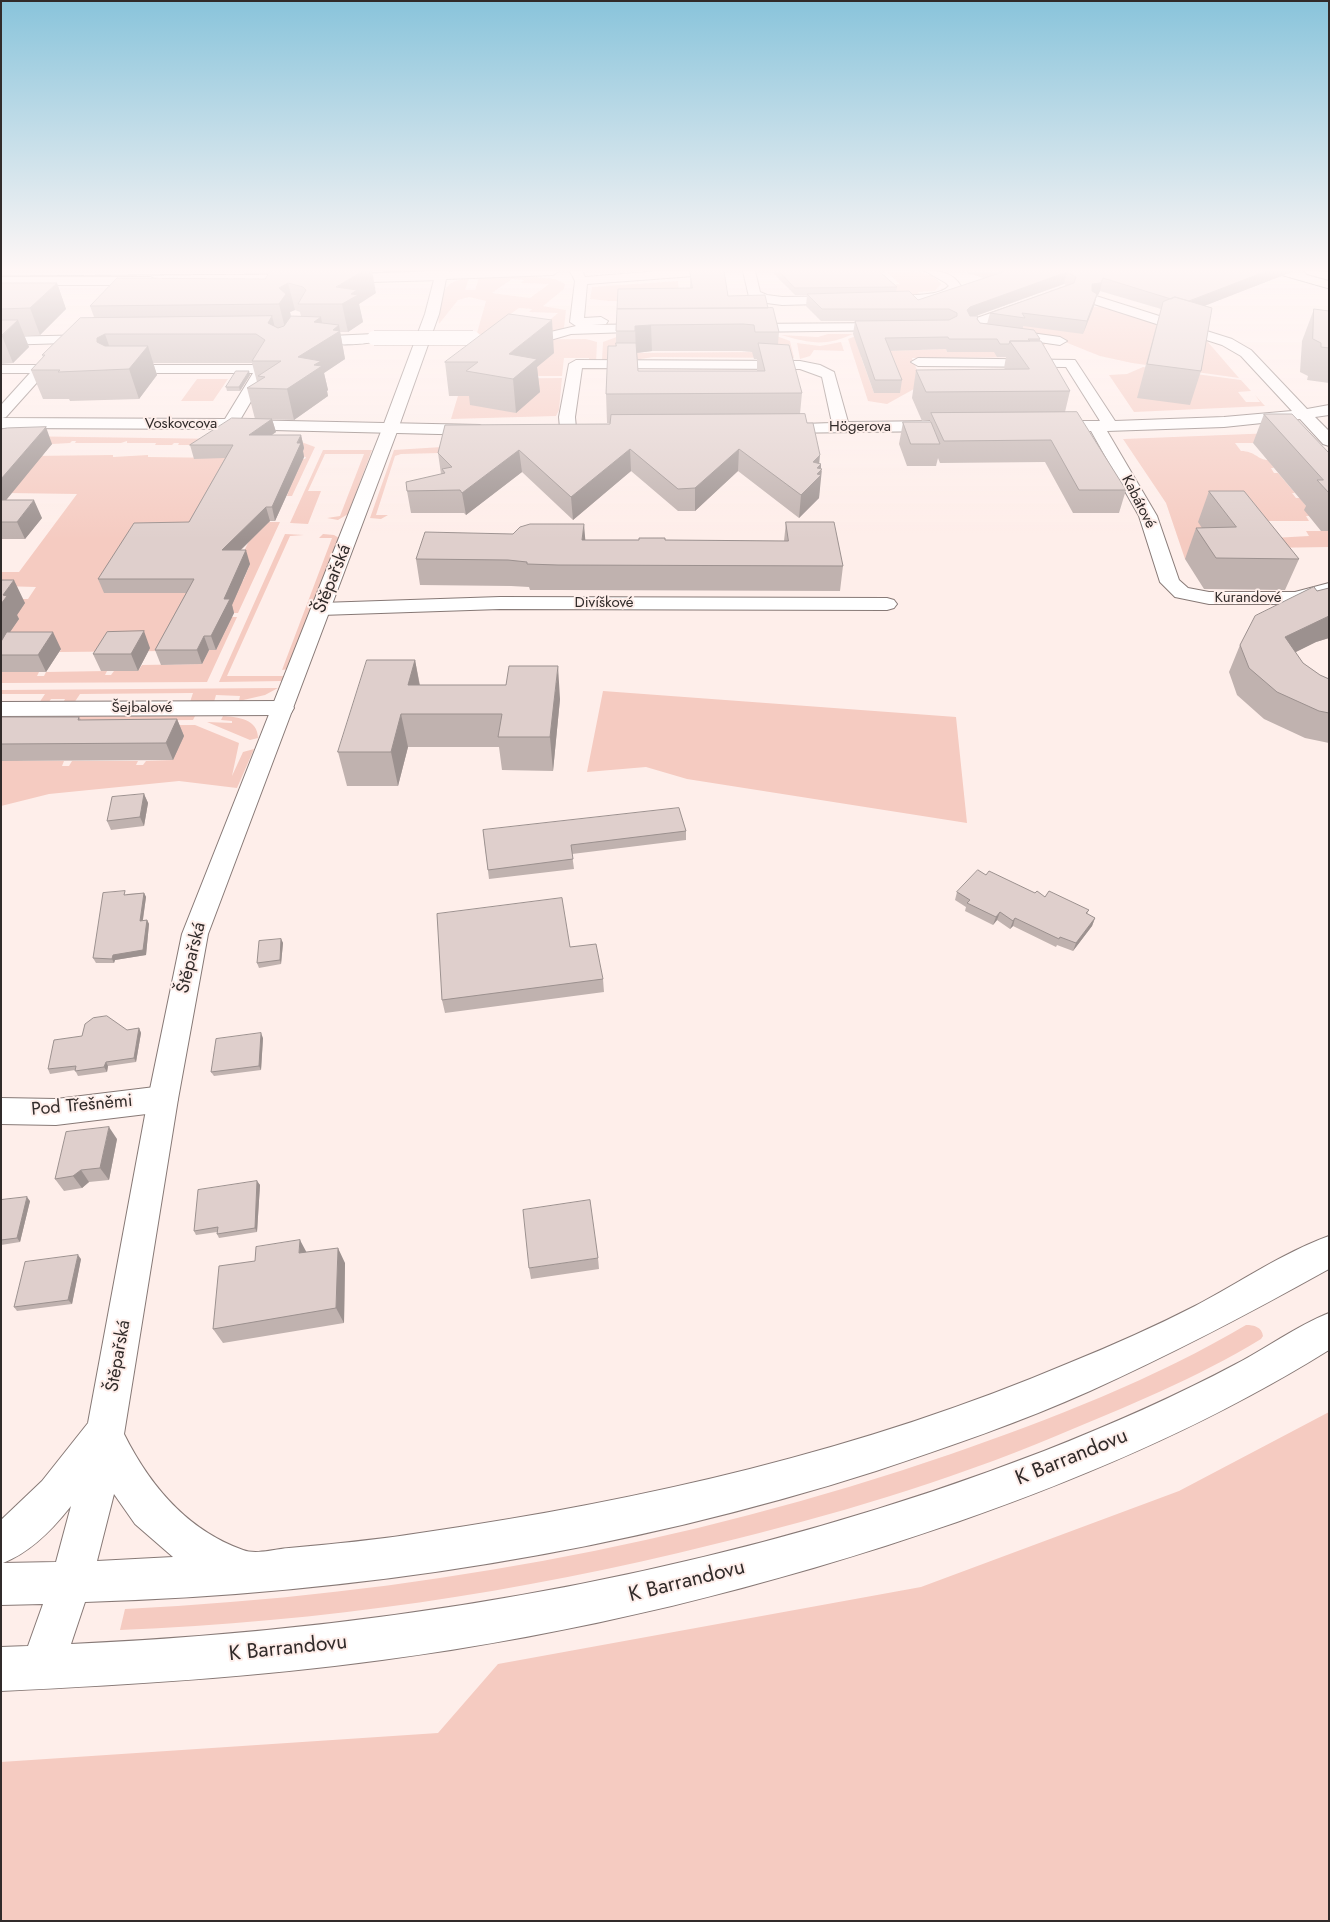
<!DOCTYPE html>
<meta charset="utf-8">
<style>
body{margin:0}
#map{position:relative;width:1330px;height:1922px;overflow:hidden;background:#feeeea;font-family:Jost,sans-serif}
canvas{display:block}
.frame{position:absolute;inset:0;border:2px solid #312b2a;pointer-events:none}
</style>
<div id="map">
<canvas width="1330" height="1922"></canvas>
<div class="frame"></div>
</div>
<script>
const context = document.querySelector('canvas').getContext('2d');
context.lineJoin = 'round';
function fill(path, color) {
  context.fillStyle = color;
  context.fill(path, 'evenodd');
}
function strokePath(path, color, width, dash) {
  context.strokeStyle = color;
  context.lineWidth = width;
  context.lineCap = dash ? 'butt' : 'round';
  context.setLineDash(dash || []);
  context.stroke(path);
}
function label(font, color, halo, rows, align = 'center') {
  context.font = font + ' Jost,sans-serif';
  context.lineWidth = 4;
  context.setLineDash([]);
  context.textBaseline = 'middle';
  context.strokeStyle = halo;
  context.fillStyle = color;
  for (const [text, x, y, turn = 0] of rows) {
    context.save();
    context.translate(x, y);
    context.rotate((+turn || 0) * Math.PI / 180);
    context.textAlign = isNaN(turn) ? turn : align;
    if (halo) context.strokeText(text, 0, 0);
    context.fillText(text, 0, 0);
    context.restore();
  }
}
fill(new Path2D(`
 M885,271c17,0 45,-3 56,13l-6,7 -17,1 4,4 -14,2 -30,-12 22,-2z
 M535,275l1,2 19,2 10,5 -1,5 -21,17 23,4 -2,18 -22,8h-58l-7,-3 9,-32 -17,-4 -11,3 -19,24c-2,-11 0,-31 10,-39 5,-5 13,-5 20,-7l-4,12h10l4,-13zM512,279l12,1 -3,3 28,1 -19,14 -38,-5zM519,308l13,1 -3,3 29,1 -19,16 -41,-6z
 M678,281l2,20h-71l-19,-2 2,-12z
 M1102,306l105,35 32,37 -107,-15 -32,-7 -40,-16 -67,-9 93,-23z
 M992,333l56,7 -4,6 4,7 -7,4 -129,1 11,26 -36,20 -19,-3 -20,-62 13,-5h83l14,4 16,1 14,-2zM863,341l168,2 6,8 -90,1 -1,-3 -62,2 15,42h-25l-13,-36 8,-1z
 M771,334l19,7 4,17 -141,-1 -18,3h-33l1,-18 19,-7zM773,342l-14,10 -125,1 -17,-10z
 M828,334h25c-28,13 -43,9 -72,1l37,2z
 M586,339l11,3 -1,21 -7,-1v-4h-25l-2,18h-98l19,-36z
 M841,342l3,9 -30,-1 -4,6 -10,3 -3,-16 23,3z
 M1143,367l98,13 10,11 -13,1 8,10h14l-5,-7 10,11 -131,6 -25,-37 18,-1z
 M562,378l-3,32 -3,6 -105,3 12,-40z
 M197,379h31l-15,22h-32z
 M1299,432l-18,11h-46l6,8c14,0 17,9 27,9l6,8h-3l3,5h4l17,20h-3l4,5h4l9,12v6h-3l3,5h-44l-43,35 -37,3 -19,-56 -43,-64z
 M12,436l284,4 19,7 -23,49h-5l12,-37h6l1,-2 -82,-12h-46l1,-2h-5l-2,2h-17l1,-2h-29v-2l-6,2h-46l1,-2h-4l-2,2 -18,1 -3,3 -48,-4z
 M442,447l-1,6 -40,1 -6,2 -19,59h12l-7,4 -11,-1 24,-68z
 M323,450h49l-24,64 -10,6 -11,-2 13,-2 24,-62h-39l-17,37h13l-13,33 -18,-1z
 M113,455v2l35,-2v2l79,1 42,64h11l-42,91h-12l-63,38 -104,1 2,-2 -56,-5 9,-26 10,-16h-23v-4h27l8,-12 -35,-1v-14h18l58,-78 -69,-1 19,-37zM251,537l-19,38 18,-11 -7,17 -22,12h-115z
 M1306,531h23v16l-65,1 9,-10 36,-2z
 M285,534l19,1 -14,1 -63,140h59l-3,5 -64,1z
 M323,534l11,1 5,3 -51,131 -6,1 50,-132h-13z
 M225,617h12l-30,65 -206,1v-18l2,7h36l-2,4h7l2,-4 61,-1 -2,4h6l3,-4h24l4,-6 60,-1z
 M278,688l-13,7 -26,6 1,-5 -24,-1 -2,7h-24l3,-9 -113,1 -6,9h-11l2,-4h-14l-3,4h-9l6,-9h-44v-4z
 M603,691l353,26 11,106 -280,-44 -41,-12 -59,5z
 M195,716l-2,4 -192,1v-4z
 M223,716c15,1 35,3 35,22l-8,2 -43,-18 25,1v-2l-11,-1z
 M195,725l44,18 -7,33 11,-24 11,-3 -17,39 -58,-7 -130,13 -48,12v-48l23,3h40l-2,5h7l3,-5h66l-2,4h7l3,-4 27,-1 -172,-34z
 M1246,1325c8,0 16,2 17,11l-2,3c-64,39 -135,68 -205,97 -110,46 -225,80 -341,108 -196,49 -394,78 -595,86l5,-21c282,-14 559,-63 826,-155 98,-34 206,-76 295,-129z
 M1329,1412v509h-1328v-159l437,-29 60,-69 423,-77 258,-96z`), '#f5cbc1');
const street = new Path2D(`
 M437,271h12l-4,8 -4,1 -105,3 -6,-4 6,-4z
 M570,271h12l3,6 75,-6h53l-6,4 -120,9 -3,34 17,-1 7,4 -2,3 -14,1 62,-1 5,1 2,3 -2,3 -88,3 -24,7 -5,-1 -2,-3 2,-3 34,-8 -6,-4 5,-41z
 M743,271h12l5,21 7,3 15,2 134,-2c11,-1 25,-1 33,-9l-3,-3 -21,-12c16,0 27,1 36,15l-4,8 -21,7 -154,4 -23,-3 -10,-5z
 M1,277h150l6,4 -6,4h-150z
 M1096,296l136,43 19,11 56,59 22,-4v10l-14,2 14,14v15l-6,-2 -23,-25 -76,8 -117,4 50,85 22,64 9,8 21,4h86l34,-9v12l-33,9h-87l-34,-7 -15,-15 -21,-66 -48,-85h-43l-8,-5 8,-5h52l-34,-54 -148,-1 -7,-4 7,-4 157,2 40,61 109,-4 68,-6 -51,-55 -19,-11 -131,-42 -1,-3 1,-3z
 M1023,302l7,4 -2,3 -55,19 -7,-4 2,-3z
 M892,323l5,1 2,3 -2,3 -157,2 -7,-4 7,-4z
 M1002,329l58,8 7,4 -7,4 -63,-9 -2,-3 2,-3z
 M305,334l26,2 43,-2 7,4c-8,10 -68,6 -81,3l-2,-3z
 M95,335l7,4 -2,3 -99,3v-8z
 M576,360l224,1 20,4 14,7 14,50 92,-1 8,5 -8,5 -162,2 -6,-2 -2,-3 2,-3 60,-2 -10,-46 -22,-8 -218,-1 -7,49 1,11 -8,5 -8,-5 -1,-11 10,-53z
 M1,365h41l7,4 -43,48 -4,1 223,1 28,-46h-136l-7,-4 7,-4h146l7,4 -30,51 240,5 8,5 -8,5 -250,-6 -229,-1v-23l29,-32h-29z
 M500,597l387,1 7,2 3,4 -3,4 -7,2 -387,-1 -179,6 -7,-2 -3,-4 3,-4 7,-2z
 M283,701l8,2 3,5 -3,5 -8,2 -282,1v-14z
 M163,1086l11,4 4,9 -4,9 -11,4 -107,13 -55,-1v-26l55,1z`);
const secondary = new Path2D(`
 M470,271h89l-6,4 -107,4 -7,35 -41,115 -190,505 -30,165 -54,335c26,52 63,96 119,116 13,5 32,-1 46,-2 44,-4 87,-8 131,-15 221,-32 442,-82 649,-170 42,-17 85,-36 126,-57 44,-23 87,-53 134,-70v33c-79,44 -157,85 -239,122 -69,31 -142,56 -214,80 -256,82 -523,123 -791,131l-14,42c332,-15 663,-73 973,-193 66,-26 130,-54 192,-87 31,-16 60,-38 93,-51v37c-117,73 -243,127 -372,172 -187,65 -379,112 -575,138 -126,17 -254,25 -381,31v-44l27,-1 15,-42 -42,1v-85l41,-39 46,-58 60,-324 34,-165 200,-505 43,-115 10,-38 6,-4zM114,1494l21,30 38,33 -76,4zM71,1506l-15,56 -53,1c28,-11 50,-34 68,-57z
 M1305,271l24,1v8l-22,-6z`);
strokePath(street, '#877976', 2);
strokePath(secondary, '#877976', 2);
fill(street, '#fff');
fill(secondary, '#fff');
strokePath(new Path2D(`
 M1266,271l63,18
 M359,273l42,-2
 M1,276l280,-2`), '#544c4b', 1);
const streetBridge = new Path2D(`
 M374,338h99`);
strokePath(streetBridge, '#877976', 15, []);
strokePath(streetBridge, '#fff', 14);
fill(new Path2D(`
 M690,271h34l4,25 40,12 11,24 -1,12 24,49 -2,21 19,49 2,1 -2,34 -20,20 -61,-47 -43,40h-17l-47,-40 -58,49 -51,-48 -56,43 -2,-2h-53l-4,-22 34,-17 -3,-21 172,-29v-1h-3l-1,-29 10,-51v-12l74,-43zM652,351h89l11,1 2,7h3v12h-119l-1,-18z
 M771,271h108l18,16 -1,5 22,8 66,-22 -23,-7h333l-90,35 -3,65 -11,34 -53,-7 17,-64 7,-25 -61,-18 -2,4h-1l-3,11 -11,28 -60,-8v3l17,10v2l30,50 -5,21 61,78 -7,23h-46l-28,-51 -105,1 -2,-5 -2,8h-29l-8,-22 4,-22h27v-2l-8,1 -10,-23 4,-28 89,-1 -1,-1 2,-11h-9l-3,-5h-47l-1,-3 -56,2 12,29 -2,13h-26l-21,-59 2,-13h-34l-15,-15 1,-11h-12zM1064,284l2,1 -76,28 -3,11 -7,-1 -4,-7z
 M265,279l111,14 -17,11 4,18 -15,10h-8l5,27 -21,14 4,17 -1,1 1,5 -34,24 -39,-1 -8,-31 10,-6 -5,-19h-99l4,12 -18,24 -69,2 -1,-2h-26l-12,-29 12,-13 -1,-2 52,-38 -4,-11zM295,310l5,2 1,4h-10l-1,-4z
 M1,283h56l9,26 -26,26h-16l5,12 -16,16 -12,1z
 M1314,309l15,2v72l-22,-3 1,-4 -8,-4 2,-31z
 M554,353l-17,14 3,25 -24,21 -46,-8 -1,-9h-20l-4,-34z
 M250,375l-10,16h-13l-1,-4z
 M1264,414l65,39v78h-8l-17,-21 2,-4 -53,-63z
 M272,419l4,13 -4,3h29l3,13 -1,3 1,6 -29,64h-5l-29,29 9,14 -18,41 2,8 -18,37h-7l-7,14 -41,1 -6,-15 31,-57h-82l-6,-14 91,-57 36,-64 -31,1 -4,-14z
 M1,429l51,15 -47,56 37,18 -17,21h-24z
 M1209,491l90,68 -14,31 -81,-1 -19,-30 11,-31h6l-4,-6z
 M786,522l57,44 -3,25 -280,-1h-30l-1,-3 -18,-1 -91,-1 -4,-26 169,-19 199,1z
 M1,580l24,23 -8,12 2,4 -9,13 51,17 -15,23h-44l-1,-2z
 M1329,588v50l-13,4 -21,10 8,11 17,12 9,4v64l-24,-5 -41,-19 -27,-24 -8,-23 11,-27 77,-54z
 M150,648l-12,23h-37l-8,-17z
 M415,660l5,25 140,14 -7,72 -51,-1 -3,-23h-91l-10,39h-51l-9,-34z
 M1,717h78l2,3 96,-1 7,17 -11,24 -172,1z
 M144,794l4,9 -4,23 -33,4 -4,-9z
 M483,830l203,1v9l-114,14 2,15 -85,10z
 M986,875l59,22 44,13 -2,4 8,4 -3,8 -19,25 -16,-6 -1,2 -43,-21 -3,3 -13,-9 -4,5 -28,-14 1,-4 -11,-7 2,-8z
 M144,893l2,4 -3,23h4l2,4 -3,31 -31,5 -1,3h-18l-3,-5 34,-64z
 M281,939l2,4 -2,21 -22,4 -2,-5z
 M570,947l33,32 1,13 -159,21 -3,-13z
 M139,1028l2,5 -5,29 -28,4 -1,6 -29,4 -3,-6 -25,4 -2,-5 79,-39z
 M263,1038l-2,32 -47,6 -3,-4z
 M117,1139l-8,41 -20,2 -7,6 -18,3 -9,-12z
 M257,1181l3,4 -3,47 -38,6 -2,-4v-2l-21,3 -2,-4z
 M1,1200l29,1 -10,41 -19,3z
 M306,1252l39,11 -1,60 -121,20 -10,-14z
 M598,1258l1,11 -68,10 -2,-11z
 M81,1259l-9,45 -55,7 -3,-4z`), '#c0b2af');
fill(new Path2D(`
 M363,271h9l4,22 -17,11 4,18 -15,10 -6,-28 -6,-17z
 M1267,271h27l-113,44 4,-12z
 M1067,272l-3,12 -97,35v-9l3,-3z
 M1103,278l-3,13 -2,4h-1l-3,11 -11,28 4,-13 5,-37z
 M57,283l9,26 -26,26 -10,-27z
 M288,283l7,27 -5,2 2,10 -6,10 -7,-28v-16z
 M272,316l7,28 -11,-21z
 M321,317l4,23 8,-10 6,-5 6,34 -21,14 4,17 -1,1 1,5 -34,24 -7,-31 11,-32 16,-35z
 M18,320l11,27 -16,16 -11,-27z
 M552,320l2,33 -17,14 3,25 -24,21 -3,-34 -4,-25z
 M651,325l1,26 -16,2 -1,-27z
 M105,334l10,29 -8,4v4l-10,-29v-4z
 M148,346l9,29 -18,24 -10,-30z
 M249,371l1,4 -10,16 -1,-4z
 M272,419l4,13 -23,16 -4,-13z
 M46,427l6,17 -49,60 -2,7v-32z
 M301,435l3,13 -1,3 1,6 -29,64 -3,-14z
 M630,449l1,22 -58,49 -2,-23z
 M739,449l-1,22 -43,40v-23z
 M519,450l3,22 -56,43 -4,-22z
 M820,455l-1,11 2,-2v7l1,-2 -3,29 -20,20 2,-23 12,-33z
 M34,500l8,18 -17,21 -8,-17z
 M266,507l4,14 -44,43 -4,-14z
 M584,524l2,24 -4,-8z
 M246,550l4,14 -18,41 2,8 -18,37 -5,-14 13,-37z
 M14,580l11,23 -8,12 2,4 -18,26v-41l2,-9z
 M1329,616v22l-13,4 -44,22 13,-27z
 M144,631l6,17 -12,23 -7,-17z
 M53,632l8,17 -15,23 -8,-17z
 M204,636l5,14 -7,14 -5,-14z
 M415,660l6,33 -13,-8z
 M558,666l2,33 -7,72 -3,-34z
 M401,714l7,33 -10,39 -7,-34z
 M177,719l7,17 -11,24 -7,-17z
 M144,794l4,9 -4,23 -4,-9z
 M144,893l2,4 -4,28 -2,-4z
 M1000,912l-3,8 -4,5 3,-8z
 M1015,918l-2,8 -3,3 3,-8z
 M1095,918l-3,8 -19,25 3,-8z
 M147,920l2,4 -3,31 -31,5 -1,3 -2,-4 1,-4z
 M281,939l2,4 -2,21 -1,-4z
 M139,1028l2,5 -5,29 -2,-4z
 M261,1033l2,5 -2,32 -2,-4z
 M106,1062l2,4 -1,6 -3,-5z
 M109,1127l8,12 -8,41 -9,-12z
 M81,1170l8,12 -7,6 -9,-12z
 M257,1181l3,4 -3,47 -2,-4z
 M27,1197l3,4 -10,41 -3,-4z
 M300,1240l8,15 -9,-2z
 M338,1248l7,15 -1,60 -8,-15z
 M78,1255l3,4 -9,45 -4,-4z`), '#9c918f');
const building = new Path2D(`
 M270,271h93l-27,16 21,3 -6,4 7,1 -16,9h-44l8,-14 -3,-3 -15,-4 -9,5 7,6 -7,10 -189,2 27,-28 148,1z
 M690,271h34l4,25 37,-1 3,13 -151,1 1,-20 74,-1z
 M779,271h100l18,16 -102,1z
 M1001,271h266l-78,30 -14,-4 -4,2 -68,-21 -2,5 -9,1v7l5,3 -10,27 -65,-8 3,5 -35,-5 84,-30 2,-6 -9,-5 -97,35 -3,3 3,6h8l-1,3 3,4 54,7 6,9h-12l2,2h-20l-1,3h-9l-3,-5h-48l-1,-2 -63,1 17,42h-27l-20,-59 94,-1 8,-4v-3l-8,-4h-127l-15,-15 102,-3 9,9 85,-28z
 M1,283h56l-27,25 -29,1z
 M1175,297l37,11 -11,63 -54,-7 16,-62z
 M773,308l6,24h-24l-1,-7 -11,-1 -92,1 -16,1v5h-19l1,-22z
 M1314,309l15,2v37l-8,-1v-4l-8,-4z
 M509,314l43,6 -43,34 28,5 -24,20 -47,-8 12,-9h-33z
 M272,316l-4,7 10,5 6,-2 7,-10 30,1 -7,5 25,3 -6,5 7,1 -42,26 23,4 -7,4 8,1 -35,23 -40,-1 18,-11 -7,-1 23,-15h-29l13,-21 -9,-6h-151l-8,4v4l8,4h43l-19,23 -71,3 2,-2h-29l14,-15h-3l38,-37z
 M1,320h17l-17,16z
 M1010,341h31l29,50 -144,1 -10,-22 113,-1z
 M616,343h20l2,28h127l-7,-28 31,2 13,48 -196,1 2,-48h8z
 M236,371h13l-10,16h-13z
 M1077,412l49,78h-47l-28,-50 -107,1 -13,-28z
 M805,414l2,9h6l7,32 -7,7 8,2 -4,4 5,1 -5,5 4,1 -20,20 -62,-46 -44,39 -17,1 -48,-40 -59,48 -52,-47 -57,43 -2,-3 -53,1 -1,-9 39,-9 -3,-4 10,-2 -14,-14 7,-28 165,-1 1,-9z
 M1264,414h28l37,39v40l-12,-13h6z
 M232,418l40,1 -23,16h52l-4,8h4l-29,64h-6l-44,43h24l-22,49h6l-19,37h-7l-7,14h-42l39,-71h-96l36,-56 55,-1 44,-77h-43z
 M903,422h28l9,22h-29z
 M46,427l-45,52v-50l6,-1z
 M1209,491h35l55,68 -83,-1 -20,-30 40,-1z
 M1,500h33l-17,22h-16z
 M786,522h48l9,44 -285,-1 -31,-1v-2l-19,-2 -92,-1 9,-27 88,2 7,-7 10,-3h54l-2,16h57v-2h26v2l123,1z
 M1,580h13l-11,15 4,1 -6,8z
 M1314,587l3,4 12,-3v28l-44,21 18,26 17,12 9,4v34l-10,-2 -42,-19 -28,-24 -9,-23 15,-29z
 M144,631l-13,23h-38l14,-22z
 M7,632h46l-15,23h-37v-13z
 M367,660h48l-7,25h98l3,-19h49l-8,71h-52l4,-23h-101l-10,38h-53z
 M1,717h78l-1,3 99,-1 -11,24 -165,1z
 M144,794l-4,23 -33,4 5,-24z
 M679,808l7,23 -115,14 2,14 -85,11 -5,-40z
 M978,870l8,5 3,-4 46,22 2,-2 8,6 4,-6 40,19 -3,3 9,5 -19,25 -16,-6 -1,2 -44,-21 -2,3 -13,-9 -4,5 -29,-14 3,-3 -13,-8z
 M125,891l-1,4 20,-2 -4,28 7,-1 -4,30 -30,5 -1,4 -19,-1 10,-65z
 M562,898l8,49 26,-3 7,35 -161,21 -5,-86z
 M281,939l-1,21 -23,3 2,-22z
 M107,1016l20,14 12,-2 -5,30 -28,4 -2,5 -29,4 1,-5 -28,3 6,-29 28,-4 3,-12 8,-6z
 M261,1033l-2,33 -48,6 5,-33z
 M109,1127l-9,41 -19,2 -8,6 -18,3 11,-47z
 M257,1181l-2,47 -38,6 1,-7 -24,4 4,-41z
 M27,1197l-10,41 -16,2v-40z
 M590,1200l8,58 -69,10 -6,-58z
 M300,1240l-1,13 39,-5 -2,60 -123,21 6,-63 36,-5 1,-14z
 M78,1255l-10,45 -54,7 11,-45z`);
fill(building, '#dfcfcc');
strokePath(building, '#9c918f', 1);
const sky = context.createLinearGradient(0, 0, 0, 540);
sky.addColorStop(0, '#89c4db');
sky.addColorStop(0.5, '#fff7f6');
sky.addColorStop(1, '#fff7f600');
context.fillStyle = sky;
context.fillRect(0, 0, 1330, 540);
label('15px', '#312b2a', '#feeeea', [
 ["Voskovcova",181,424],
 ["Högerova",860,427],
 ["Kabátové",1138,502,63],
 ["Kurandové",1248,598],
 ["Divíškové",604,603],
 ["Šejbalové",142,708]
]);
label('18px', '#312b2a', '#feeeea', [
 ["Štěpařská",333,579,-68],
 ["Štěpařská",192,958,-76],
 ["Pod Třešněmi",82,1106,-5],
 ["Štěpařská",119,1356,-80]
]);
label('21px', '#312b2a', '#feeeea', [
 ["K Barrandovu",1072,1458,-22],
 ["K Barrandovu",687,1582,-14],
 ["K Barrandovu",288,1649,-6]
]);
</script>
